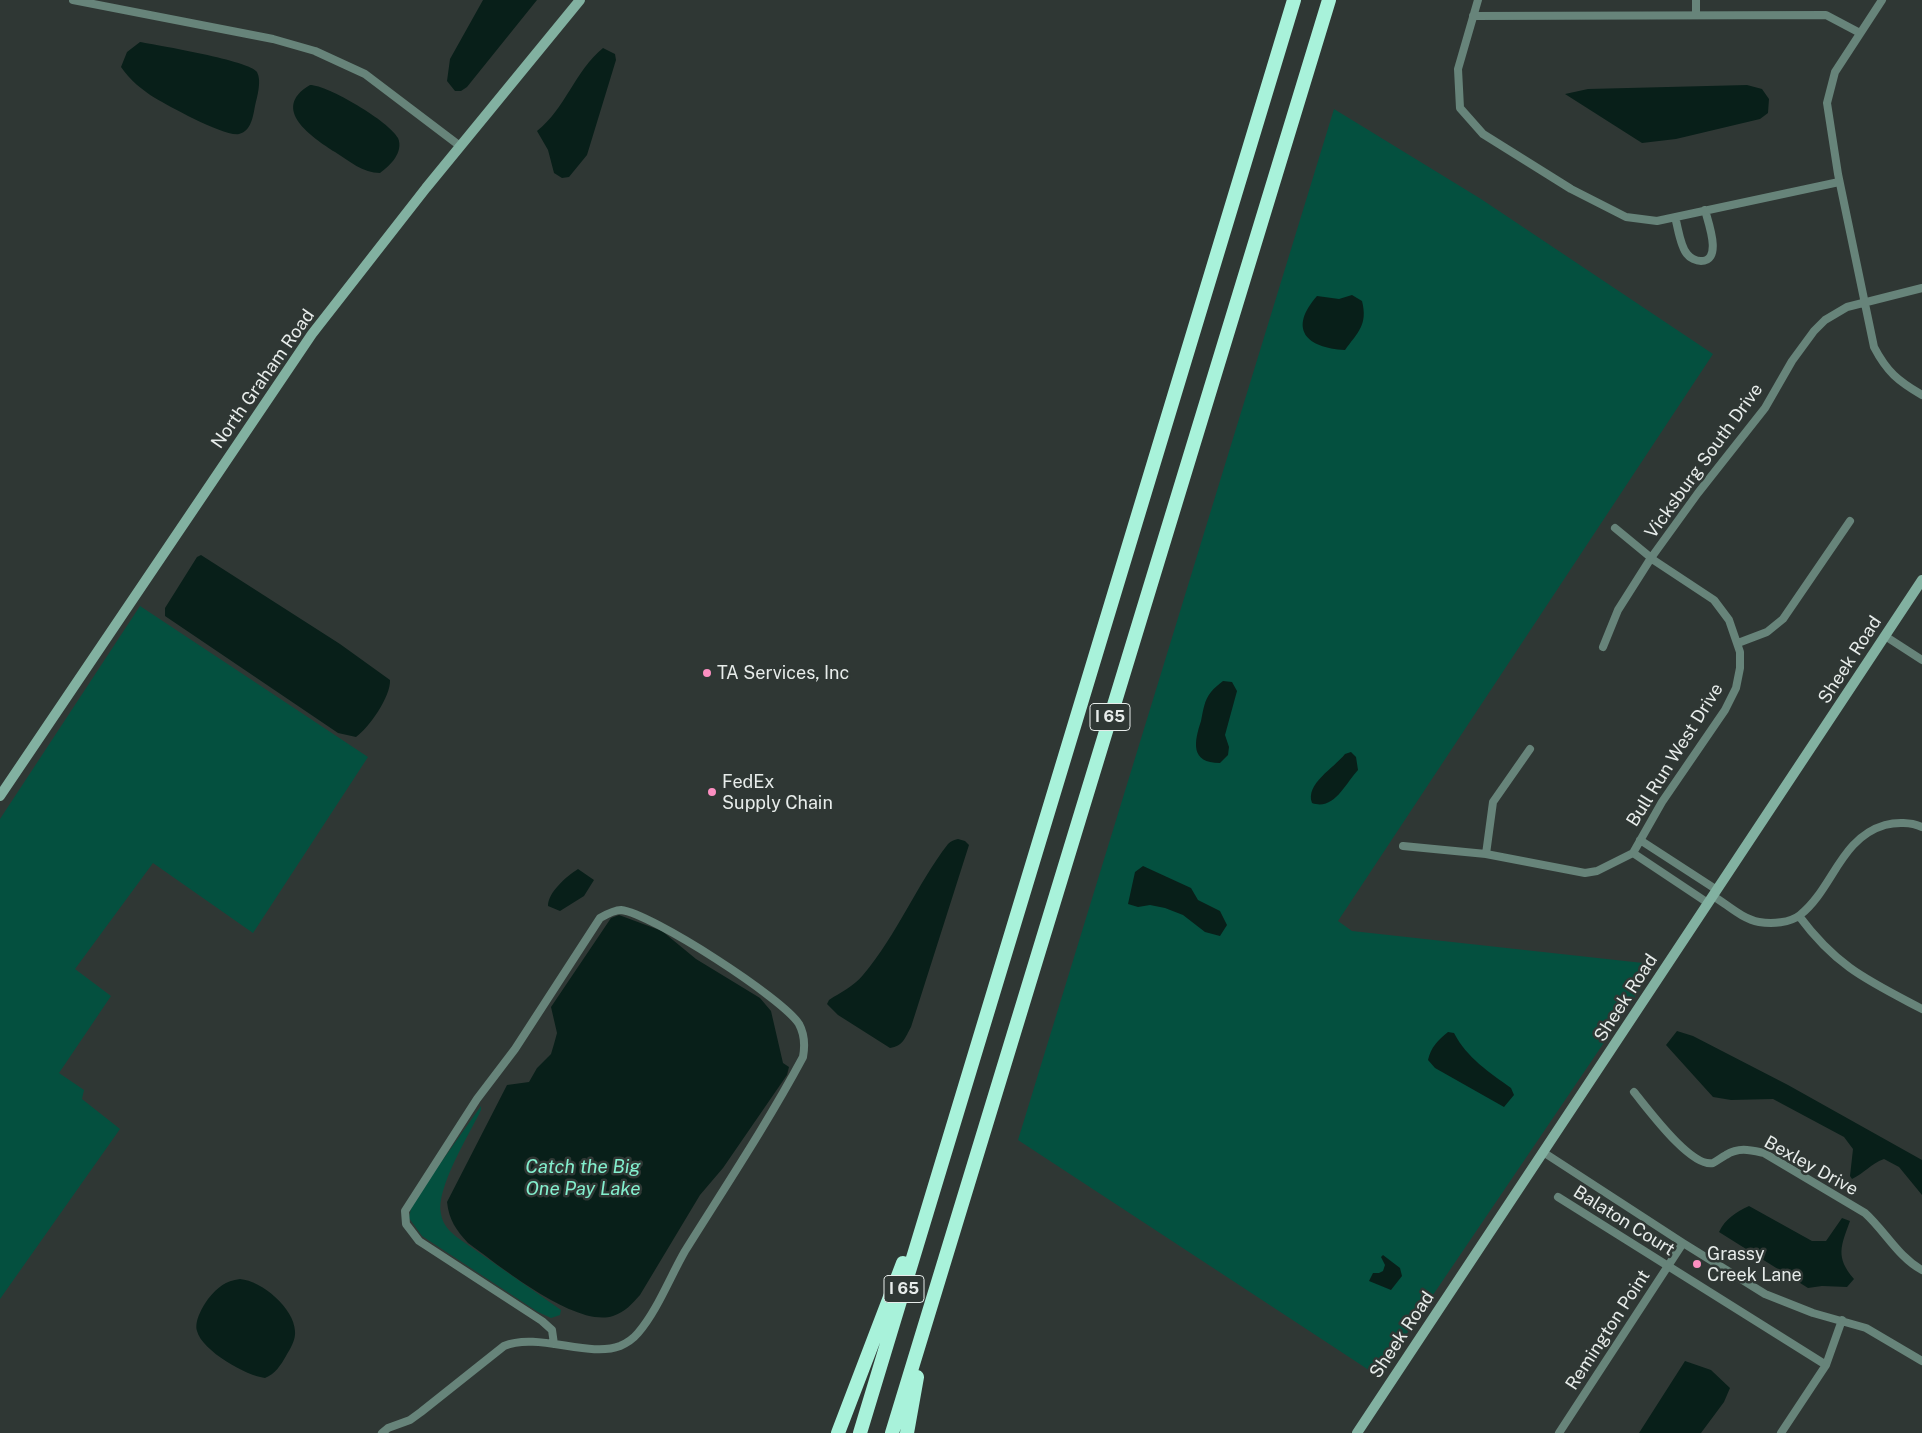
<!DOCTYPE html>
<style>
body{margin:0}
canvas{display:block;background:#2f3734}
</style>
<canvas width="1922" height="1433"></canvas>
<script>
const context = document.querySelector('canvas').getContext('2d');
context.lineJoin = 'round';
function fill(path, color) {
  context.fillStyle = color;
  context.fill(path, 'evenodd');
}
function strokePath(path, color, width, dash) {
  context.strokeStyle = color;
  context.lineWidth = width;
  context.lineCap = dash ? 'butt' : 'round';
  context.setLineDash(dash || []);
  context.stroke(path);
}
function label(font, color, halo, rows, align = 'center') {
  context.font = font + ' "Public Sans",sans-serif';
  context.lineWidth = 5;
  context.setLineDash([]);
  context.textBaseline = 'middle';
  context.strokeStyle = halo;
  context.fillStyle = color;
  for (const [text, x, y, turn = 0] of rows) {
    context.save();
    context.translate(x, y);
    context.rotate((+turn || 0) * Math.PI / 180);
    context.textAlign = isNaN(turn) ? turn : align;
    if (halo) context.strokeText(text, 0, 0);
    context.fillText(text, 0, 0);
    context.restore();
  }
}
fill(new Path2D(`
 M1334,109l147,90 232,155 -375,567 14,10 300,33 -13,27 -261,385 -360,-236z
 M140,606l228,151 -115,176 -100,-70 -78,106 36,27 -52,77 25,17 -2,9 38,30 -120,170v-480z
 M481,1106v4c-11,23 -46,79 -40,104 2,11 8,17 17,24l103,72 -1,5 -9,3 -13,-6 -116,-76 -13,-18 3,-15z`), '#04503f');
fill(new Path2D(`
 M483,0h54l-70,87 -6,4h-6l-8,-10 3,-22z
 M140,42c17,3 111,19 117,30 5,9 0,25 -2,34 -2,11 -4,25 -16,28 -15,3 -70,-28 -84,-36 -13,-8 -25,-18 -34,-31l6,-15z
 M603,48l12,6 1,6 -29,95 -18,22 -7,1 -8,-5 -6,-23 -11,-19c28,-22 38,-60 66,-83z
 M310,85c18,0 80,37 88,53 6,14 -8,28 -18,35 -17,0 -31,-12 -45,-21 -22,-14 -66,-43 -25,-67z
 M1747,85l15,4 7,10 -1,14 -8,6 -84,20 -34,4 -77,-49 23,-5z
 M1352,295l10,6c6,24 -4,31 -17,49 -39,-2 -57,-21 -28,-54l22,3z
 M201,555l139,89 50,36c1,16 -21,48 -34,57l-18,-4 -173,-117v-8l32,-51z
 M1223,681l9,1 5,9 -12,44 4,12 -1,8 -8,8c-30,0 -26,-21 -19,-42 2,-9 3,-21 10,-29 3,-4 8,-8 12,-11z
 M1351,752l5,5 2,13c-13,14 -24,41 -46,33 -7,-19 22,-35 33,-49z
 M958,839l7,2 4,4 -58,182c-6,11 -8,19 -21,21l-52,-33 -11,-11 2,-4c12,-8 24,-13 34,-25 34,-40 54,-91 85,-131 3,-3 6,-4 10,-5z
 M1143,866l48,22 7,12 22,11 7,14 -7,11 -15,-4 -22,-17 -18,-7 -15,-3 -12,2 -10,-3 7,-32z
 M578,869l16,11 -10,16 -24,15 -12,-5c0,-14 19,-30 30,-37z
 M619,915l43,16 34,28 64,39 11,13 12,52 6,4 -2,8 -64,93 -23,27 -60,100c-8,9 -15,17 -27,21 -38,12 -114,-51 -145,-73 -12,-13 -19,-23 -21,-41l60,-117 22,-3 8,-14 14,-14 3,-10 3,-11 -6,-26 60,-89z
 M1677,1031l16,5 95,49 134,75v35l-23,-28 -15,-8c-14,5 -19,14 -32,20l-2,-3 3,-27 -9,-12 -71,-38 -42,1 -18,-3 -47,-52z
 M1448,1032l6,1c13,25 35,39 57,55l3,7 -10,12 -69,-39 -7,-8c3,-13 10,-20 20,-28z
 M1749,1206l63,35h14l16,-23 8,3c-9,25 -15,36 4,58l-7,8 -25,-1 -14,2 -89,-56c6,-13 17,-20 30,-26z
 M1383,1255l17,13 2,8 -11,14 -22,-9 4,-8h6l4,-2 2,-6 -4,-8z
 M240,1279c22,2 54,29 55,52 1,9 -5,18 -9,25 -5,9 -11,18 -21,22 -18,-2 -63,-27 -68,-47 -3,-10 6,-25 11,-32 10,-12 17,-18 32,-20z
 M1685,1361l26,9 19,18 -6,14 -23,31h-62z`), '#081f19');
strokePath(new Path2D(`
 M73,0l200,39 42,12 50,23 95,72
 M1478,0l-20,69 2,39 23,26 88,55 55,28 31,4 182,-39
 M1882,0l-47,72 -8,31 11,71 36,173c13,25 24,34 48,48
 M1696,15v-15
 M1473,16l353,-1 34,18
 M1675,217c3,10 5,29 12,37 3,4 9,7 14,7 22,0 7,-39 4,-51
 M1885,636l37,24
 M1738,643l29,-11 16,-13 67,-98
 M1603,647l15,-37 33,-52 47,-65 67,-85 27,-47 22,-30 11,-11 22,-13 75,-19
 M1640,840l77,50
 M1403,846l83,8 99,19 12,-2 36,-18 29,-51 63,-92 11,-22 4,-20v-16l-11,-32 -15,-20 -59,-39 -40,-33
 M1633,853l75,50
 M1486,854l7,-52 37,-53
 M1713,896c15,9 29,23 46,26 13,2 31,1 41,-7 33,-26 40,-77 85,-90 11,-3 26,-3 37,2
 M1799,916c38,51 68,64 123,93
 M1634,1092c14,17 57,76 79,71 4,-2 9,-6 13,-8 13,-8 24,-5 38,-2l101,60c20,18 33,44 57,57
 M1543,1152l140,91 82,51 48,19 53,15 56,33
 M1558,1197l268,168
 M382,1433l6,-5 22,-8 11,-8 83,-66c33,-14 85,12 116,0 7,-3 13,-7 18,-13 19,-22 32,-56 47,-82 40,-64 82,-127 118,-194 2,-11 2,-22 -4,-33 -15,-25 -148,-111 -178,-114 -7,0 -14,4 -21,8l-85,131 -38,50 -72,112 1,13 13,17 123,80 10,9 2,14
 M1559,1433l124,-190
 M1781,1433l45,-68 16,-45`), '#67847a', 8);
strokePath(new Path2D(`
 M0,796l312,-462 114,-146 154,-188
 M1357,1433l565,-853`), '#82b1a1', 10);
strokePath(new Path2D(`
 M838,1433l65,-170
 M860,1433l434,-1433
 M892,1433l437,-1433
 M907,1433l10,-56`), '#a8f2da', 14);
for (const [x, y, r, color] of [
 [707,673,5,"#fc8fc1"],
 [712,792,5,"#fc8fc1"],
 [1697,1264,5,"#fc8fc1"]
]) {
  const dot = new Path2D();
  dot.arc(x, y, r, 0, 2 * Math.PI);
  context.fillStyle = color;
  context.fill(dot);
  strokePath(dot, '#2f3734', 2);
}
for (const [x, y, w] of [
 [1110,717,40],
 [904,1289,40]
]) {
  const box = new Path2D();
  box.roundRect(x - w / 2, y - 13.5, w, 27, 4);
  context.fillStyle = '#2f3734';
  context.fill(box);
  strokePath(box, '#e7ecea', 1);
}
label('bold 16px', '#e7ecea', null, [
 ["I 65",1110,717],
 ["I 65",904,1289]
]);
label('18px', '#e7ecea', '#2f3734', [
 ["North Graham Road",263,379,-55],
 ["Vicksburg South Drive",1704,461,-54],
 ["Sheek Road",1850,660,-57],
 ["Bull Run West Drive",1675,755,-58],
 ["Sheek Road",1626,998,-57],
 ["Bexley Drive",1811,1166,29],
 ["Balaton Court",1624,1221,32],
 ["Remington Point",1608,1330,-57],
 ["Sheek Road",1402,1335,-56]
]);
label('18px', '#e7ecea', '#2f3734', [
 ["TA Services, Inc",717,673],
 ["FedEx",722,782],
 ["Supply Chain",722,803],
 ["Grassy",1707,1254],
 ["Creek Lane",1707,1275]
], 'left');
label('italic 19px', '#83efce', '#2f3734', [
 ["Catch the Big",583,1167],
 ["One Pay Lake",583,1189]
]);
</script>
